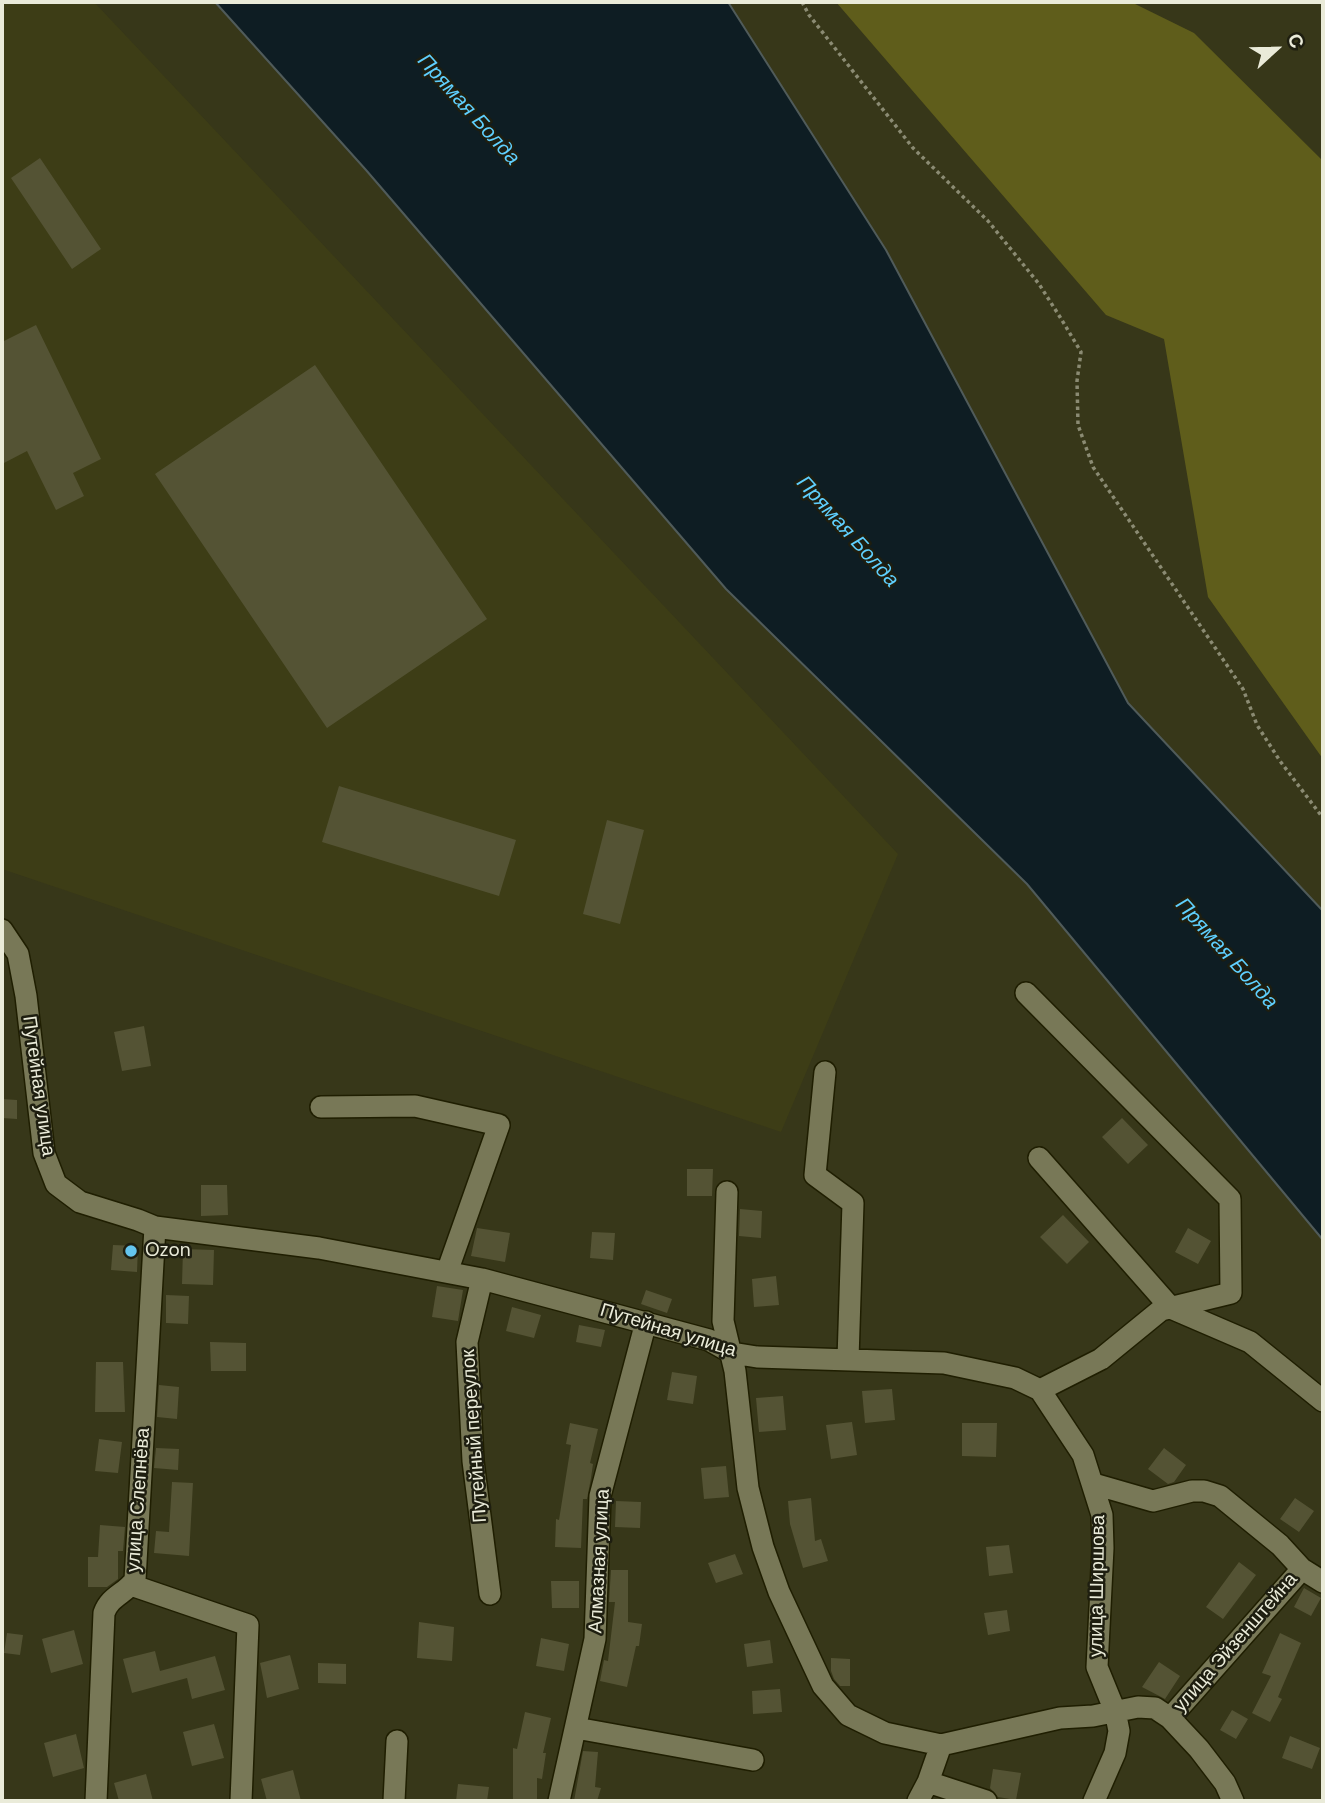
<!DOCTYPE html>
<meta charset="utf-8">
<style>
body{margin:0}
#map{position:relative;width:1325px;height:1803px;overflow:hidden;background:#373719;font-family:"DM Sans",sans-serif}
canvas{display:block}
.frame{position:absolute;inset:0;border:4px solid #eaebd9;pointer-events:none}
.north{position:absolute;left:1241px;top:14px;width:70px;height:70px;-webkit-text-stroke:5px #1e1e10;paint-order:stroke;rotate:68deg;font-size:19px;font-weight:700;line-height:28px;text-align:center;color:#eaebd9}
.north::after{content:'';display:block;margin:auto;width:24px;height:32px;background:#eaebd9;clip-path:polygon(50% 0,100% 100%,50% 72%,0 100%)}
</style>
<div id="map">
<canvas width="1325" height="1803"></canvas>
<div class="frame"></div>
<div class="north">С</div>
</div>
<script>
const context = document.querySelector('canvas').getContext('2d');
context.lineJoin = 'round';
function fill(path, color) {
  context.fillStyle = color;
  context.fill(path, 'evenodd');
}
function strokePath(path, color, width, dash) {
  context.strokeStyle = color;
  context.lineWidth = width;
  context.lineCap = dash ? 'butt' : 'round';
  context.setLineDash(dash || []);
  context.stroke(path);
}
function label(font, color, halo, rows, align = 'center') {
  context.font = font + ' "DM Sans",sans-serif';
  context.lineWidth = 5;
  context.setLineDash([]);
  context.textBaseline = 'middle';
  context.strokeStyle = halo;
  context.fillStyle = color;
  for (const [text, x, y, turn = 0] of rows) {
    context.save();
    context.translate(x, y);
    context.rotate((+turn || 0) * Math.PI / 180);
    context.textAlign = isNaN(turn) ? turn : align;
    if (halo) context.strokeText(text, 0, 0);
    context.fillText(text, 0, 0);
    context.restore();
  }
}
fill(new Path2D(`
 M2,2h92l804,852 -117,278 -779,-263z`), '#3d3d16');
fill(new Path2D(`
 M836,2h295l63,31 129,128v598l-115,-162 -44,-258 -58,-24z`), '#5f5d1b');
const water = new Path2D(`
 M215,2h513l158,248 242,453 195,208v329l-296,-356 -301,-295 -360,-419z`);
fill(water, '#0e1d23');
strokePath(water, '#505b5a', 2);
fill(new Path2D(`
 M40,158l61,91 -29,20 -61,-91z
 M36,325l65,134 -28,14 11,23 -28,14 -29,-59 -25,13v-122z
 M315,365l172,254 -160,109 -172,-254z
 M339,786l177,54 -17,56 -177,-54z
 M607,820l37,10 -24,94 -37,-10z
 M144,1026l7,40 -29,5 -8,-39z
 M2,1099l15,1v19l-15,-1z
 M1122,1118l26,27 -20,19 -26,-27z
 M687,1169h26l-1,27h-25z
 M201,1185h26l1,30 -27,1z
 M740,1209l22,2 -1,27 -22,-2z
 M1063,1215l26,27 -22,22 -27,-27z
 M477,1228l33,5 -5,29 -34,-6z
 M1188,1228l23,13 -13,23 -23,-12z
 M592,1232l23,1 -2,27 -23,-2z
 M113,1245l25,1 -1,26 -26,-2z
 M183,1249l31,1 -1,35 -31,-1z
 M776,1276l3,29 -25,2 -2,-28z
 M437,1286l26,4 -5,31 -26,-4z
 M646,1290l26,9 -5,14 -26,-9z
 M166,1295l23,1 -1,28 -22,-1z
 M512,1307l29,8 -7,23 -28,-7z
 M579,1325l26,5 -4,17 -25,-5z
 M210,1342l36,1v28h-35z
 M96,1362h27l2,50h-30z
 M672,1372l25,4 -4,28 -26,-4z
 M159,1385l20,2 -2,32 -20,-2z
 M892,1389l3,31 -30,3 -3,-32z
 M783,1396l3,34 -27,2 -3,-34z
 M852,1422l5,33 -26,4 -5,-34z
 M570,1423l28,6 -8,34 3,1 -2,14 -4,21h-4l-2,49 -26,-1 1,-28 3,1 12,-75 -5,-1z
 M962,1423h35l-1,34 -34,-1z
 M99,1439l23,3 -4,31 -23,-2z
 M156,1448l23,1 -1,21 -24,-2z
 M1164,1448l22,17 -12,17 -6,2 -20,-15z
 M726,1466l3,31 -25,2 -3,-31z
 M172,1482l21,1 -4,73 -35,-3 2,-22 13,1z
 M811,1498l4,43 6,-2 7,22 -25,7 -13,-44 -2,-23z
 M1295,1498l19,13 -15,21 -19,-13z
 M616,1501l25,1 -1,26 -25,-1z
 M100,1525l25,2 -2,24h-5v28l-11,8h-19v-30h10z
 M1009,1545l4,28 -24,3 -3,-29z
 M735,1554l8,20 -27,9 -8,-20z
 M1239,1562l17,13 -33,44 -17,-12z
 M611,1570h17v52l14,2 -3,22h-3l-9,41 -27,-6 4,-21 4,1 7,-59h-6z
 M551,1581h28v27h-27z
 M1304,1588l17,10 -10,18 -17,-9z
 M1007,1610l3,21 -22,4 -4,-22z
 M419,1622l35,5 -2,34 -35,-3z
 M74,1630l9,34 -32,9 -9,-34z
 M7,1633l16,2 -3,20 -16,-2z
 M1280,1633l21,10 -23,54 4,2 -12,23 -18,-9 19,-37 -9,-3z
 M541,1638l28,6 -5,27 -28,-5z
 M770,1640l3,23 -26,4 -3,-23z
 M155,1651l5,20 55,-15 10,34 -33,9 -5,-21 -55,15 -9,-34z
 M290,1655l9,34 -32,9 -7,-35z
 M831,1658l19,1v27h-10l-6,-7 -3,-8z
 M1159,1662l21,14 -15,23 -23,-12z
 M318,1663l28,1v20l-28,-1z
 M780,1689l2,23 -29,2 -1,-23z
 M1232,1710l16,9 -12,20 -16,-9z
 M525,1712l26,6 -8,35h3l-4,26 -5,-1v23h-24v-53l4,1z
 M214,1724l10,34 -32,8 -9,-34z
 M76,1734l8,34 -31,9 -9,-34z
 M1290,1736l30,12 -8,21 -30,-11z
 M583,1751l15,1 -3,35 6,1 -4,13h-23z
 M993,1769l28,4 -5,27 -18,-3 -8,-9z
 M293,1770l8,31h-34l-6,-22z
 M146,1774l7,27h-34l-5,-18z
 M458,1784l31,3 -2,14h-31z`), '#545334');
const minor = new Path2D(`
 M2,930l16,24 8,42 18,157 12,31 24,18 58,18 17,7 164,21 163,31 227,61 23,13 25,4 187,6 71,15 25,12 43,65 19,60 1,33 -6,119 18,44 4,20 -4,22 -21,48
 M1026,993l204,206 1,94 -70,17 -60,49 -61,31
 M825,1072l-10,103 38,28 -5,156
 M321,1107l94,-1 84,19 -52,147
 M1039,1158l132,150 79,34 73,59
 M727,1192l-4,129 12,50 13,117 15,59 16,45 44,94 25,29 37,18 56,12 119,-27 33,-2 45,-9 17,1 15,10 29,31 26,34 8,18
 M482,1279l-15,63 6,119 17,133
 M1094,1484l59,17 39,-10h12l16,5 60,49 22,24 21,13
 M131,1585l117,40 -7,176
 M1170,1718l132,-149
 M576,1728l177,32
 M928,1782l58,19
 M96,1801l8,-188c6,-17 21,-19 31,-33l20,-353
 M394,1801l3,-60
 M559,1801l36,-162 5,-143 46,-174
 M918,1801l10,-19 13,-37`);
strokePath(minor, '#1f1e01', 24);
strokePath(new Path2D(`
 M802,2l7,13 104,133 75,73 51,63 21,33 21,35 -4,29 1,44 15,42 150,222 14,36 23,36 43,57`), '#8b8b73', 3.5, [3.5, 3.5]);
strokePath(minor, '#787857', 21);
for (const [x, y, r, color] of [
 [131,1251,7,"#64c5ee"]
]) {
  const dot = new Path2D();
  dot.arc(x, y, r, 0, 2 * Math.PI);
  context.fillStyle = color;
  context.fill(dot);
  strokePath(dot, '#1e1e10', 2.5);
}
label('19px', '#eaebd9', '#1e1e10', [
 ["Путейная улица",38,1086,82],
 ["Путейная улица",668,1331,17],
 ["Путейный переулок",475,1436,-94],
 ["улица Слепнёва",139,1500,-86],
 ["Алмазная улица",600,1561,-87],
 ["улица Ширшова",1098,1586,-89],
 ["улица Эйзенштейна",1236,1643,-49]
]);
label('19px', '#eaebd9', '#1e1e10', [
 ["Ozon",145,1251]
], 'left');
label('italic 21px', '#5fcffd', '#1e1e10', [
 ["Прямая Болда",468,110,48],
 ["Прямая Болда",847,532,48],
 ["Прямая Болда",1226,954,48]
]);
</script>
